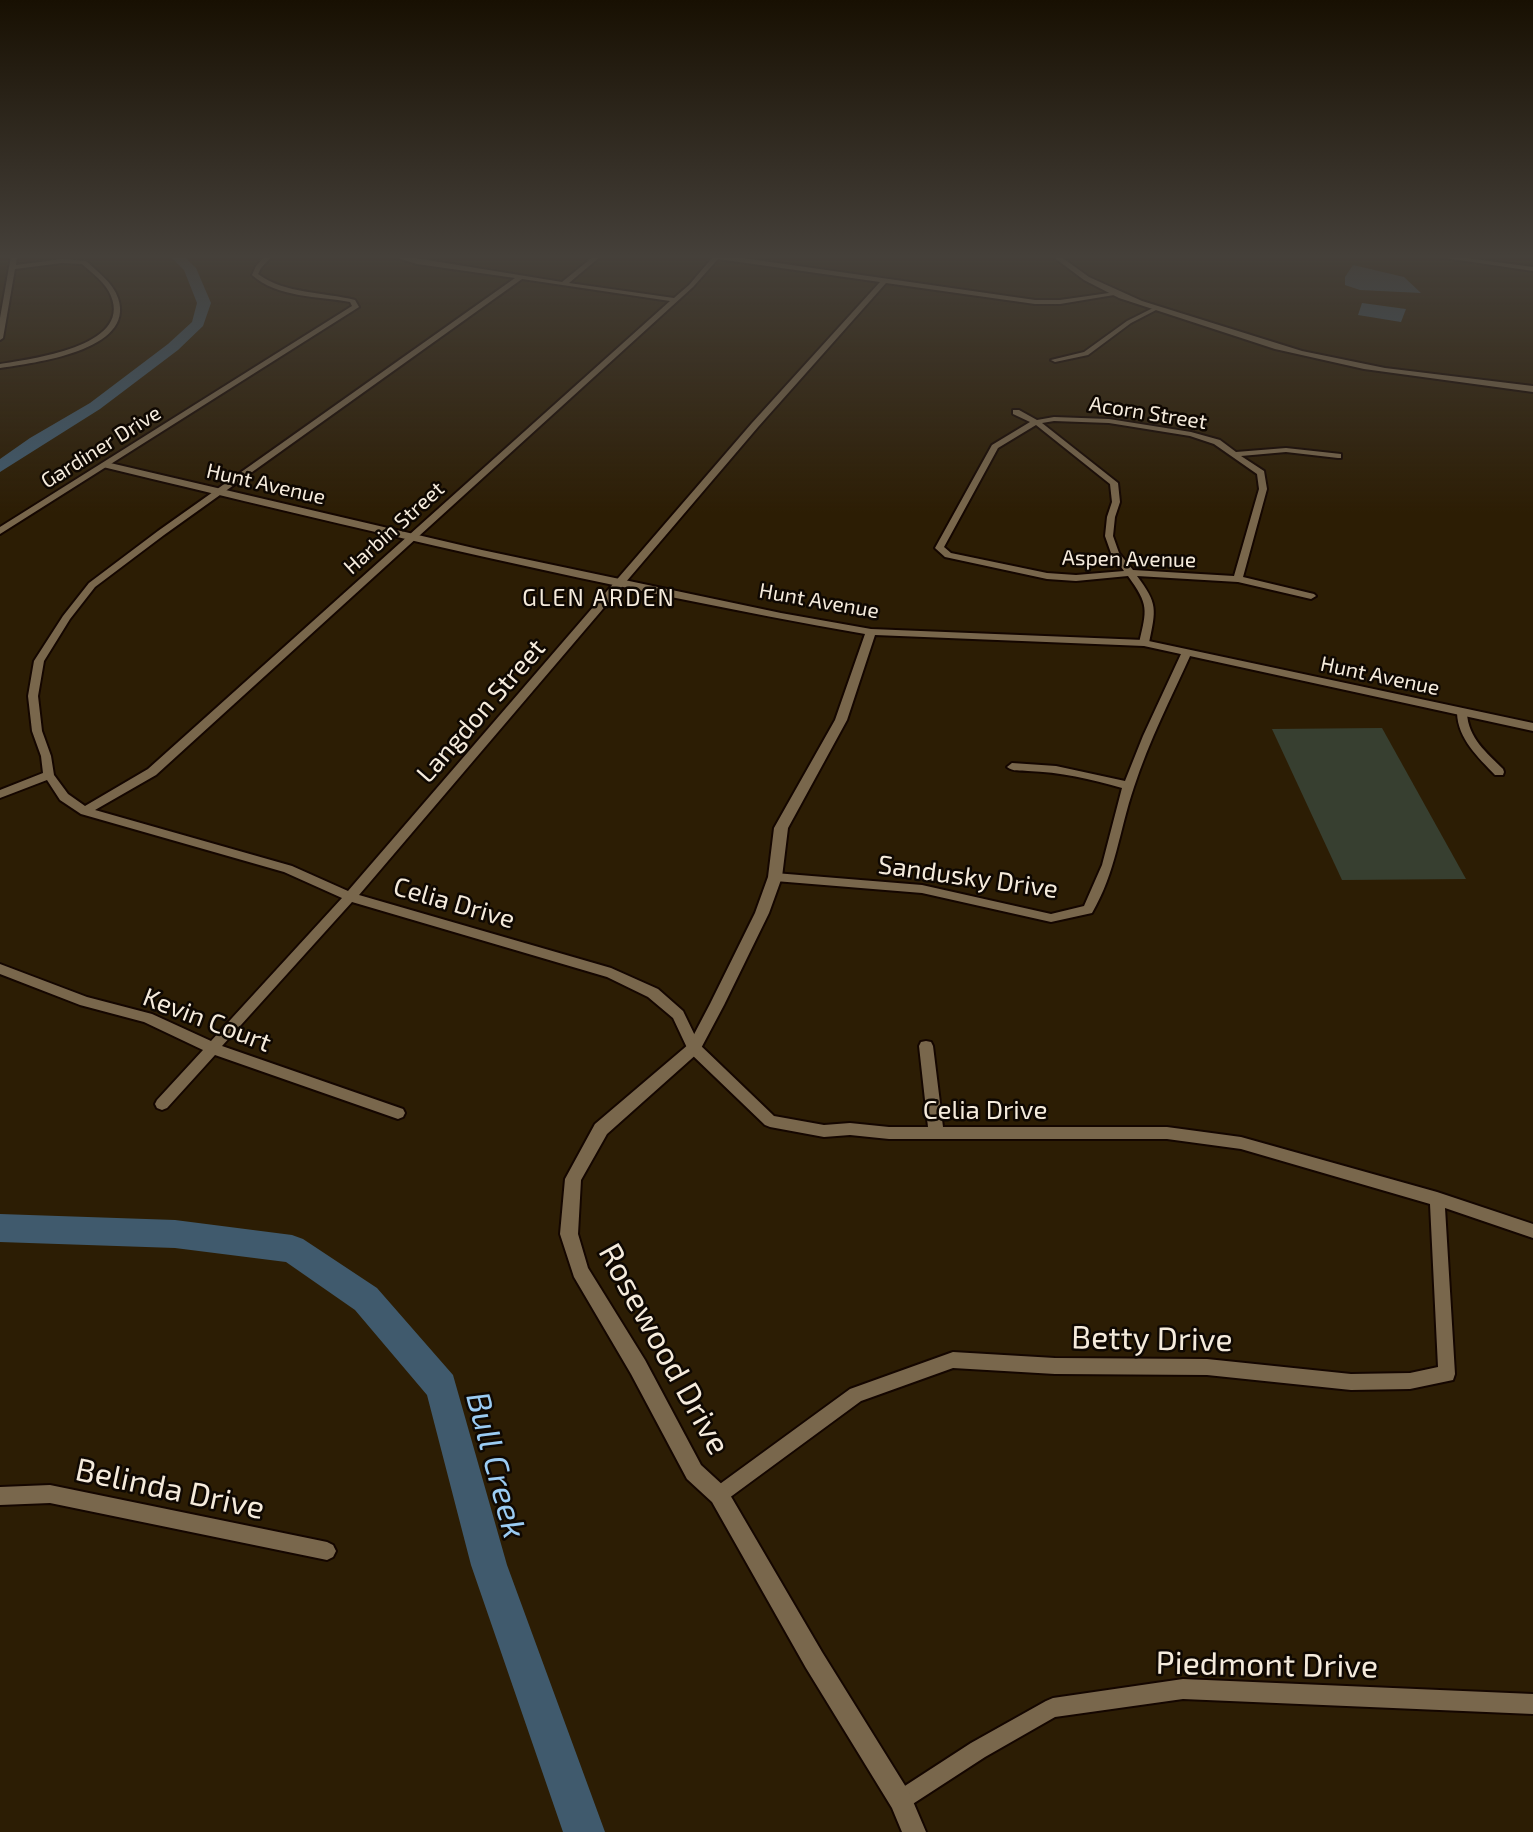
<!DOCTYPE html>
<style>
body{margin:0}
canvas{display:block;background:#2c1d04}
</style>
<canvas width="1533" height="1832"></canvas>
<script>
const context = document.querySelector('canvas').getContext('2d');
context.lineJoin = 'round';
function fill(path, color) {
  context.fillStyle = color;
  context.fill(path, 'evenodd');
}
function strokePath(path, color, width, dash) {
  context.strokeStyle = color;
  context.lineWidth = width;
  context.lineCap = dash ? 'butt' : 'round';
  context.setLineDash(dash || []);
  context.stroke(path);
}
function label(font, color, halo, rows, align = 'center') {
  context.font = font + ' "Exo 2",sans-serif';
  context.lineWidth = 5;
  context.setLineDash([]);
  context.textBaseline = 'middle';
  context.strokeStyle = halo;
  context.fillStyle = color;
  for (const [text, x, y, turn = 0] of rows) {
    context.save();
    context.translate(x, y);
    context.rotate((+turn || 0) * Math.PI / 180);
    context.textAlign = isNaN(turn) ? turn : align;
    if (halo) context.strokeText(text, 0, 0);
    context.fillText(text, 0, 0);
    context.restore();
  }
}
fill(new Path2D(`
 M1382,728l84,151 -124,1 -70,-151z`), '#373f30');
fill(new Path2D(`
 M1353,265l51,12 17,16 -61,-3 -15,-5v-8z
 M1362,303l44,6 -5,13 -43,-7z`), '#405a6d');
fill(new Path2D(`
 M170,256h14l12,12 15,35 -8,23 -25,24 -78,59 -100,63v-13l30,-21 60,-35 78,-59 24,-22 5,-19 -13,-33z
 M0,1214l175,6 117,15 11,4 74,49 76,87 54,190 98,267h-42l-92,-267 -44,-170 -72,-85 -69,-48 -111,-14 -175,-6z`), '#405a6d');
const minor = new Path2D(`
 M11,256h6l-1,9 46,-6 24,2c11,10 27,22 32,37 18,53 -85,65 -118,70v-4c30,-5 132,-17 111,-68 -5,-13 -19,-23 -29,-32l-20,-1 -47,6 -12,69 -3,2v-22z
 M265,256h7l-11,12 -3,6c27,20 66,18 97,26l4,7 -359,227v-7l352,-221 -2,-4c-31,-6 -73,-4 -98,-27l4,-9z
 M391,256h12l159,26 32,-26h7l-32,27 105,15 15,-13 23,-27 -2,-2h19l306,44h25l56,-8 1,1 -3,2 -54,9h-25l-149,-21 -128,144 -399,468 252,73 47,21 25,22 16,33 75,72 50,9 26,-2 39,4h39l-9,-81 2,-4 5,-1 5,1 2,4 10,81h224l74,10 196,55 96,32v14l-88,-30 10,166 -2,6 -43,9 -59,1 -144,-15 -152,-1 -102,-6 -92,33 -136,100 -6,3 -6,-3 -3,-6 3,-6 137,-100 103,-37 102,6 152,1 144,15 59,-1 28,-6 -8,-163 -189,-55 -74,-10h-278l-39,-4 -26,2 -54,-10 -5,-2 -76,-73 -16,-34 -25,-21 -41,-20 -255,-75 -130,144 181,63 2,4 -2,4 -5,2 -183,-64 -48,53 -5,2 -5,-2 -2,-4 2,-4 46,-50 -59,-28 -64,-17 -80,-31v-10l87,33 65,17 59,27 131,-143 -58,-26 -203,-58 -21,-14 -13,-20 -47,18v-8l43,-17 -2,-17 -9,-25 -4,-35 6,-35 29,-45 26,-33 69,-52 357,-253 -98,-14zM718,259l162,23 -128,141 -404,468 -56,-25 -197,-56 61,-35 537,-488zM522,279l148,22 -522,468 -63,37 -17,-12 -14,-19 -3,-19 -9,-25 -4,-35 6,-35 26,-42 25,-32 69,-52z
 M1432,256h20l81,11v4z
 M1153,308l5,1 -27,14 -43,32 -33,7 -4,-2 33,-8 43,-31z
 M1013,410h6l18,10 17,-3 55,2 82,13 29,8 16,12 50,-4 55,6v4h-3l-52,-6 -45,4 23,15 3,18 -24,88 71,17 2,2 -5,3 -73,-17 -101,-6c21,28 19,33 12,67l-5,3 -5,-3c8,-34 10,-38 -11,-67l-52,5 -29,-2 -102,-22 -10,-9 57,-103 38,-23 -17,-8zM1054,421l55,2 81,13 24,8 43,30 2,15 -25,87 -101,-6 -14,-17 -6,-17 2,-19 5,-15 -2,-19 -76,-60zM1036,425l74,59 2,18 -5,15 -2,19 6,17 13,18 -48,4 -29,-2 -96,-20 -7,-6 54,-99z
 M1186,651l5,3c-20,44 -42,87 -57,133 -15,44 -18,85 -42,126l-41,9 -129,-29 -147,-12 -6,-4 6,-4 147,12 129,29 33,-8 18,-41 20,-77c-31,-9 -62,-16 -94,-17 -8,-1 -15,1 -21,-4l5,-4 44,3 69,15 18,-45 38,-82z
 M1462,710l5,3c1,25 20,40 36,56l1,3 -1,3h-8c-17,-18 -37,-36 -38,-62z
 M50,1485l277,57 6,3 3,6 -3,6 -6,3 -277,-57 -50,2v-18z
 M1183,1679l350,15v20l-350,-15 -128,18 -70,40 -77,50 -7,3 -7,-3 -3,-7 3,-7 77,-50 75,-42 7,-3z`);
const tertiary = new Path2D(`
 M1052,256h8l29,21 53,24 160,50 83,17 148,18v6l-169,-23 -89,-20 -156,-51 -35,-18z
 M106,462l376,88 299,63 90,16 273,11 389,83v8l-389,-85 -269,-11 -28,85 -59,108 -6,49 -13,36 -45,92 -25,47 -92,82 -26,46 -3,54 10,34 57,92 56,105 25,23 96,164 87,140 17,40h-24l-10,-24 -86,-140 -94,-166 -25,-23 -56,-105 -57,-97 -14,-43 5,-55 30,-55 94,-80 21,-40 45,-91 13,-36 6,-49 61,-108 30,-86c-256,-45 -510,-106 -762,-167v-4z`);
strokePath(minor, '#140600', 4);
strokePath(tertiary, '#140600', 4);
fill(minor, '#79674c');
fill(tertiary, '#79674c');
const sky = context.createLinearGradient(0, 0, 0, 513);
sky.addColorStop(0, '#181002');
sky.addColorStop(0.5, '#45403a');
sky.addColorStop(1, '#45403a00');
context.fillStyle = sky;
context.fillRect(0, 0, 1533, 513);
label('21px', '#f5ebdc', '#0f0802', [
 ["Acorn Street",1148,413,9],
 ["Gardiner Drive",101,447,-32],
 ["Hunt Avenue",266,484,13],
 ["Harbin Street",394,528,-42],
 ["Aspen Avenue",1129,559,1],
 ["Hunt Avenue",819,601,10],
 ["Hunt Avenue",1380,676,12]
]);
context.letterSpacing = '2px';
label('23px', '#f5ebdc', '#0f0802', [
 ["GLEN ARDEN",599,598]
]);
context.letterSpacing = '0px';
label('26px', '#f5ebdc', '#0f0802', [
 ["Langdon Street",481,711,-49],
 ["Sandusky Drive",968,877,8],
 ["Celia Drive",454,903,16],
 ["Kevin Court",207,1020,21],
 ["Celia Drive",985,1110]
]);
label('32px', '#f5ebdc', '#0f0802', [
 ["Betty Drive",1152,1339,1],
 ["Rosewood Drive",664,1349,61],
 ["Belinda Drive",170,1489,12],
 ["Piedmont Drive",1267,1665,1]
]);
label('italic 33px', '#9bccf3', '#0f0802', [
 ["Bull Creek",496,1465,75]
]);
</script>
